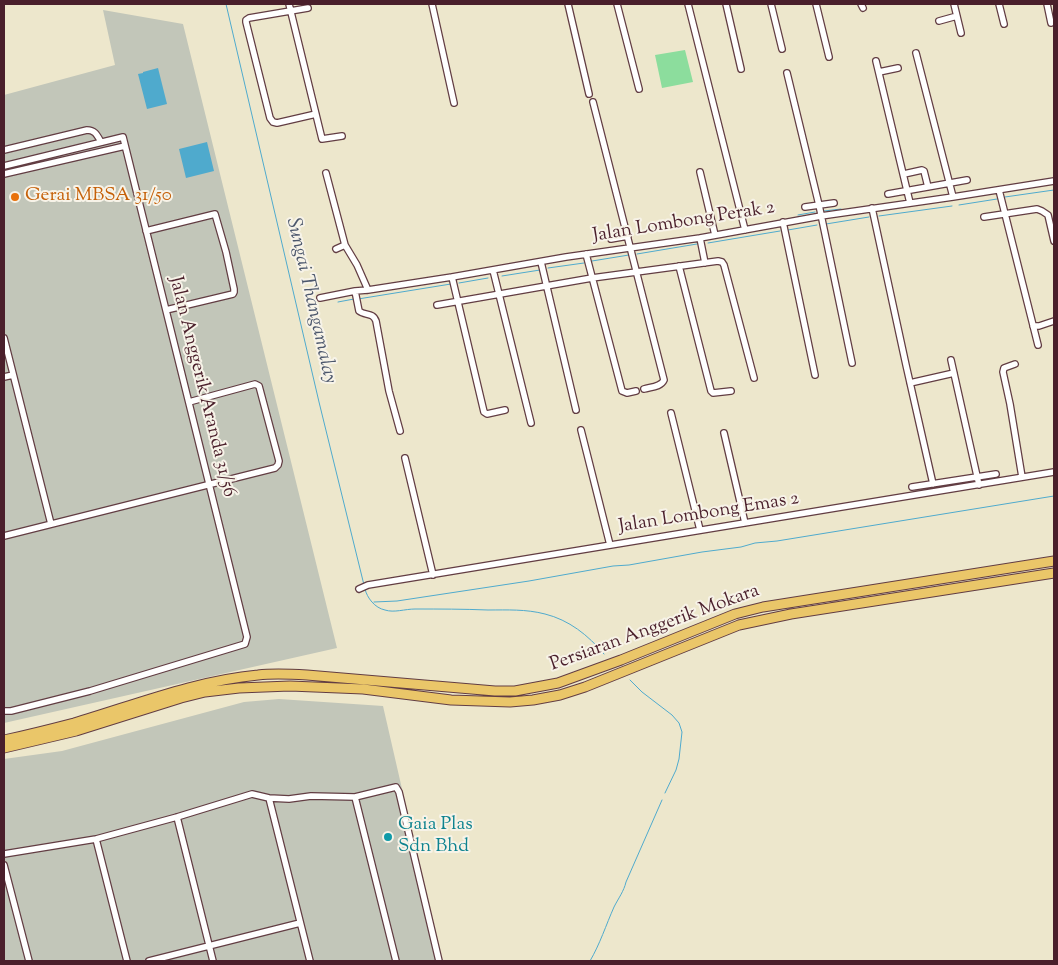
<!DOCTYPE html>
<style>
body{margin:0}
#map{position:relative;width:1058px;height:965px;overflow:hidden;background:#ede7cc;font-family:"Sorts Mill Goudy",serif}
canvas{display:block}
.frame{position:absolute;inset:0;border:5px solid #4a1f2b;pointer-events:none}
</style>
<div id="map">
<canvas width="1058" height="965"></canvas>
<div class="frame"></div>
</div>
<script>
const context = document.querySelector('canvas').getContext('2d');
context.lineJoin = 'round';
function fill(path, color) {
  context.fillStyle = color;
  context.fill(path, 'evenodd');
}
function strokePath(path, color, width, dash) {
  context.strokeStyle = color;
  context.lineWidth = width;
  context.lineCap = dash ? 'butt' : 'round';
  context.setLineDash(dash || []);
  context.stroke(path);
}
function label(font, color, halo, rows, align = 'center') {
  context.font = font + ' "Sorts Mill Goudy",serif';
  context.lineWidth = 4;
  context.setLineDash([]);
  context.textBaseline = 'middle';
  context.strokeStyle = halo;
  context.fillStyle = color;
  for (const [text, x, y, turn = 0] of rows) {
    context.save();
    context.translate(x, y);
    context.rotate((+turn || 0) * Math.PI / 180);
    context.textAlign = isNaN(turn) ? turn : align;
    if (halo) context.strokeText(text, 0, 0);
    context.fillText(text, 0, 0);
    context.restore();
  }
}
fill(new Path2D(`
 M103,10l80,14 154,624 -333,75v-628l111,-30z
 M279,699l104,7 58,253 -11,2h-426v-202l58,-8 182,-49z`), '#c2c6b9');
fill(new Path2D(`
 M685,50l8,32 -31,6 -7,-33z`), '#8cdd9d');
fill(new Path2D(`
 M158,68l9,36 -20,5 -9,-35 5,-1v-1z
 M207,142l7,29 -28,7 -7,-29z`), '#4faacd');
strokePath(new Path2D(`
 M226,4l93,398 45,183
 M1005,197l49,-7
 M959,205l38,-6
 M824,211l17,-2
 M798,215l17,-3
 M879,216l73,-10
 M826,224l43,-7
 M788,230l29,-5
 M708,243l72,-12
 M637,254l60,-10
 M592,261l37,-6
 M548,268l36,-5
 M502,276l38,-6
 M459,283l29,-5
 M358,299l93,-15
 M338,302l16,-3
 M365,589c2,9 10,19 20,21 9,3 20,-1 30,-1 24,0 49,0 73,1 19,0 38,-1 57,4 24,6 43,21 59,40
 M374,602l23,-1 132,-20 84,-15 16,-1 73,-13 39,-5 14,-4 22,-2 277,-45
 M630,680l12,12 30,23 7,8 3,9 -3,27 -3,11 -11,23
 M590,961c10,-17 16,-36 24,-54 4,-8 10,-16 12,-25l36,-82`), '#4faacd', 1);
const street = new Path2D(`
 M289,4l33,135 20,-3
 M432,4l22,99
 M568,4l21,90
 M617,4l22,85
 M688,4l57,226
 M726,4l15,65
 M771,4l11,45
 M816,4l13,53
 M861,4l2,4
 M954,4l7,29
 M999,4l5,20
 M1047,4l4,19
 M308,8l-59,10 -3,2v2l24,96 3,4 4,1 39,-9
 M939,21l18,-5
 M916,53l37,144
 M876,61l34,142
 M879,72l19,-4
 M787,73l32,132 33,158
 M593,102l71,278c-3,7 -13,7 -20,9
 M4,150l83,-20c8,0 10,5 14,12
 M4,166l119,-29 124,500 -2,7 -155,47 -79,20h-7
 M700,172l15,63
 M326,173l19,72
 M4,174l121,-28
 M904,174l18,-4 2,1 4,16
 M999,190l39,155
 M888,194l79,-14
 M805,207l29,-4
 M872,208l34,157 27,119
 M984,217l53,-8 5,2 6,4 6,26
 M783,222l32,153
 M146,231l69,-17 11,38 8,37v3l-1,2 -67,16
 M700,238l5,25
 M611,239l17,-3
 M336,249l9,-4 12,20 11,25
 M586,254l36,137 5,2 9,-2
 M541,262l35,148
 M679,266l32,125 2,2 18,-2
 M493,270l38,153
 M452,277l32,135 3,2 18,-4
 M355,291l4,20c6,5 14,1 17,10l13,70 11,40
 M320,298l35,-7 13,-1 84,-13 114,-20 134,-19 121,-22 132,-19 101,-16
 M437,305l155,-27 126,-17 4,1 2,3 30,113
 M1033,326h6l15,-5
 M4,338l47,186
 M951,360l28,125
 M1015,364l-11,4 -1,4 7,32 12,73
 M4,377l9,-2
 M910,383l44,-10
 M671,413l29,117
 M581,430l29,115
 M724,433l21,90
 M405,458l28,117
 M912,487l84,-13
 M4,536l271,-68 3,-3 1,-4 -20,-75 -4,-2 -66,18
 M359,589l9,-4 686,-113
 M355,797l41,164
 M269,798l41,163
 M177,817l36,144
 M96,839l31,122
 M4,854l92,-15 81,-22 75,-23 17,4 20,1 22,-3 44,1 41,-10 3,5 40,169
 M4,865l25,96
 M149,961l151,-38`);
const primary = new Path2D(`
 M4,740c23,-5 47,-11 70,-17 61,-18 120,-42 184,-48 16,-2 33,-1 49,0l188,16h20l43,-8 63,-23 114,-46 28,-7 291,-46
 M4,748l72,-17 105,-33 24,-6 34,-4 51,-2 73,3 88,11 59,2 23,-2 27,-5 25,-8 154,-62 52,-11 263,-41`);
strokePath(street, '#623d43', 8);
strokePath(primary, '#623d43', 11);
strokePath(street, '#fff', 5.5);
strokePath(primary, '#eac669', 9);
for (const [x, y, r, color] of [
 [15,197,5,"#e8710a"],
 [388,837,5,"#0f9aa8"]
]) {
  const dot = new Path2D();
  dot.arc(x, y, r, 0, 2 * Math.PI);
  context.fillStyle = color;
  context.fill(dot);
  strokePath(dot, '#f7f3e8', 2);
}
label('19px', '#c56008', '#f7f3e8', [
 ["Gerai MBSA 31/50",25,197]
], 'left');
label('19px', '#4a1f2b', '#f7f3e8', [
 ["Jalan Lombong Perak 2",684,223,-9],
 ["Jalan Anggerik Aranda 31/56",201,387,76],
 ["Jalan Lombong Emas 2",709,514,-9],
 ["Persiaran Anggerik Mokara",655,629,-20]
]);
label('19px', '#0d838f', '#f7f3e8', [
 ["Gaia Plas",398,826],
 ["Sdn Bhd",398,848]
], 'left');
label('italic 20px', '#4c576c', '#f7f3e8', [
 ["Sungai Thangamalay",310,301,77]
]);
</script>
